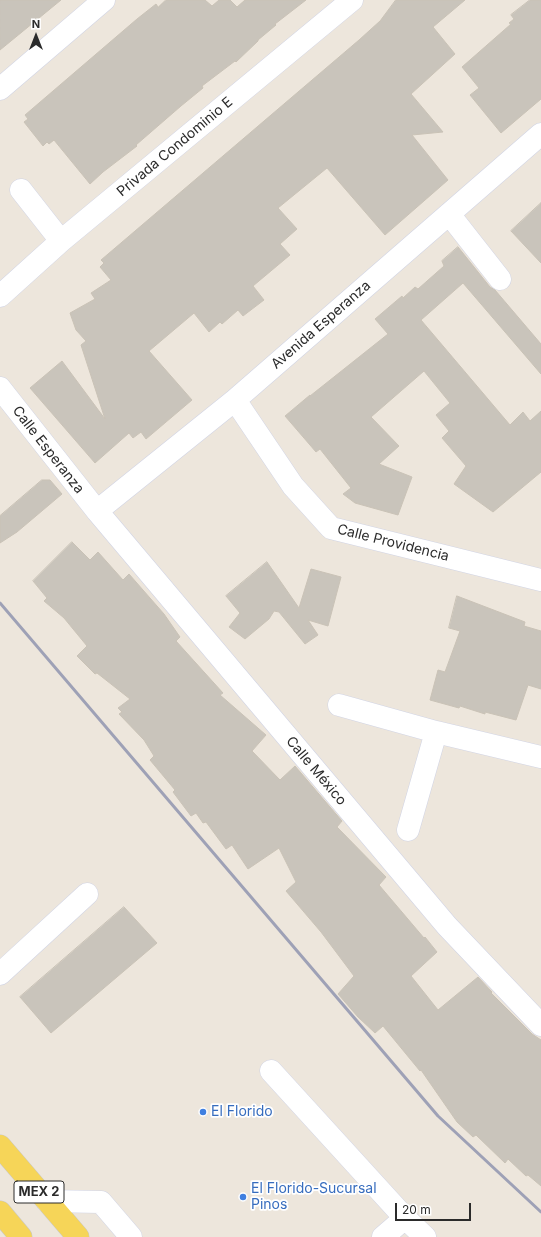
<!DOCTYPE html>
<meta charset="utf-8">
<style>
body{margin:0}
#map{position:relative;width:541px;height:1237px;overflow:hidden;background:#ede6dc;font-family:Inter,sans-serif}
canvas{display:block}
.north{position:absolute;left:16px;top:16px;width:40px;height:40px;-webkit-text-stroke:3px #fff;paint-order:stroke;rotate:0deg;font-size:11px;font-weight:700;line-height:16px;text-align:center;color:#2b2b2b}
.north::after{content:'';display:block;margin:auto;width:14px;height:18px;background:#2b2b2b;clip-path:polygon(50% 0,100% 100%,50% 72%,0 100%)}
.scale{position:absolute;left:395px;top:1203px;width:76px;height:18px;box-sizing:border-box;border:2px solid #2b2b2b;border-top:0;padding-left:5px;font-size:12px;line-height:14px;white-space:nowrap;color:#2b2b2b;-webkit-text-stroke:3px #fff;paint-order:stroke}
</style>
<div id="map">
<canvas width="541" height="1237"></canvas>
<div class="north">N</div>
<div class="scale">20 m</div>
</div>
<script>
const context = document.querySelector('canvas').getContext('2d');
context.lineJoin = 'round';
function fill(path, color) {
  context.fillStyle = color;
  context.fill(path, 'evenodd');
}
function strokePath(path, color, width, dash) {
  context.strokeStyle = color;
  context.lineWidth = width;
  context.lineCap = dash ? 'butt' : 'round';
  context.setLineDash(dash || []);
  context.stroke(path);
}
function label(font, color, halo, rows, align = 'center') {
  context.font = font + ' Inter,sans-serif';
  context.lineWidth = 3.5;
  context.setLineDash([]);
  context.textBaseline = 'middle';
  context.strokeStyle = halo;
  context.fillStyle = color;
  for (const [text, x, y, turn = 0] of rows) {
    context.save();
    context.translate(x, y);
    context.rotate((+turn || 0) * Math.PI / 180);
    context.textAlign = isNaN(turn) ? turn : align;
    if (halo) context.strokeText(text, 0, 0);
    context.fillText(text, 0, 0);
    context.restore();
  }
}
const building = new Path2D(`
 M0,0h61l-61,50z
 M166,0h39l7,6 7,-6h11l7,7 8,-7h61l-31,24 1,1 -18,15v1l-22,21 -1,-1 -33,25 1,2 -22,18 -45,39 1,1 -34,26 -13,12 -36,-44 -5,4 -2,-2 -4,4 -19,-24 4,-3 -3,-4 112,-96 19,-15 2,3z
 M396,0h69l-32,27 22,27 -44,40 32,38 -31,3 36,45 -63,55 -58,-67 -49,40 19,21 -17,15 10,11 -37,31 11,14 -21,16 -5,-6 -16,14 -2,-2 -11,10 -15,-19 -45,38 43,49 -46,39 -5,-7 -8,6 -4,-5 -34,30 -65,-75 32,-27 43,58 -24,-74 5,-4 -10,-11 -6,-17 25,-14 -4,-6 20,-13 -11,-13 4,-4 -3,-3 258,-220 21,-19z
 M530,0h11v99l-40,34 -31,-38 9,-7 -17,-21 49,-43 -2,-1 5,-4 -3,-4z
 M541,203v60l-30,-32z
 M458,247l32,40 5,3 46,54v30l-78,-91 -42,37 89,105 13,-13 7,9 11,-10v61l-48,40 -39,-28 12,-18 -24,-28 7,-7 -13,-16 14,-12 -26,-32 -53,46 28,29 -20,18 33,13 -14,38 -43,-12 -12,-9 8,-6 -31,-39 -4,3 -31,-36 25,-21v1l78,-62 -13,-15 27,-23 1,2 12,-11 3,2 26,-23 -2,-5z
 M42,480h8l12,14 -45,38 -17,11v-27z
 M72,542l18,18 8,-8 25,28 6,-6 35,40 16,23 -4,4 47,52 -3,2 46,40 -14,16 28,29 15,-14 47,55 -5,6 49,50 -7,8 45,53 1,-1 12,15 -26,24 27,34 40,-33 14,15 -1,1 41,41 9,6v146l-13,-11 -2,1 -18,-17 -3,4 -29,-28 -3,2 -16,-15 -36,-52 -1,1 -37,-45 -8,7 -17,-16 -20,-23 16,-18 -33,-44 -35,-41 10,-9 -17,-34 -31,21 -16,-24 -6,4 -20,-27 -3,1 -7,-10 -5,3 -18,-24 2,-2 -25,-30 4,-4 -10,-16 -25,-26 3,-2 -4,-4 12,-9 -33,-26 -2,1 -18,-18 10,-10 -23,-28 -20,-17 3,-3 -14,-17z
 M267,562l32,46 12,-39 30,8 -13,49 -20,-6 10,15 -13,9 -26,-32 -5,-1 -5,8 -24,20 -16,-12 11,-14 -14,-17z
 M457,596l68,26 -1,4 17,5v58l-13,-4 -12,35 -31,-8v2l-25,-8 -1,2 -29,-8 8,-30 7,2 15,-41 -11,-3z
 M124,907l33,36 -106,90 -31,-36z`);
fill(building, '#c9c4bb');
strokePath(building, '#c9c2b6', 1);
const minor = new Path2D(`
 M0,89l104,-89
 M21,190l40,51
 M449,214l51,65
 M0,296l61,-55 291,-241
 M0,388l97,123 350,415 94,99
 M235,400l58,86 38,42 210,52
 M97,511l138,-111 306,-266
 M339,705l97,27 105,25
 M408,830l28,-98
 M0,974l87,-80
 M271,1071l134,147
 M47,1201l54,1 30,35
 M383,1237l22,-19 20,19`);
const major = new Path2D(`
 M0,1146l78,91
 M0,1212l21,25`);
strokePath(minor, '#d1d4e4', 23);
strokePath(major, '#c8c8c8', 23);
strokePath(minor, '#fff', 22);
strokePath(major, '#f6d558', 22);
strokePath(new Path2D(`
 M0,603l438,513 103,96`), '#9ea1b6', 3);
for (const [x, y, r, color] of [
 [203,1112,4,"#3f7fe0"],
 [243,1197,4,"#3f7fe0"]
]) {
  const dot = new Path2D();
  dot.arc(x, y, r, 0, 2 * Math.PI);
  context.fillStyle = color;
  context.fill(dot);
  strokePath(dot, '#fff', 1.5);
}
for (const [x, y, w] of [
 [39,1192,50]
]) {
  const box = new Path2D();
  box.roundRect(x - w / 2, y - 11, w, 22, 3);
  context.fillStyle = '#fff';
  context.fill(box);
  strokePath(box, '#2b2b2b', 1);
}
label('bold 13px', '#2b2b2b', null, [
 ["MEX 2",39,1192]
]);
label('14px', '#2b2b2b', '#fff', [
 ["Privada Condominio E",175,147,-40],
 ["Avenida Esperanza",321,325,-41],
 ["Calle Esperanza",48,450,52],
 ["Calle Providencia",393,543,14],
 ["Calle México",316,771,50]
]);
label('14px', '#366cbe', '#fff', [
 ["El Florido",211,1112],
 ["El Florido-Sucursal",251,1189],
 ["Pinos",251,1205]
], 'left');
</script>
